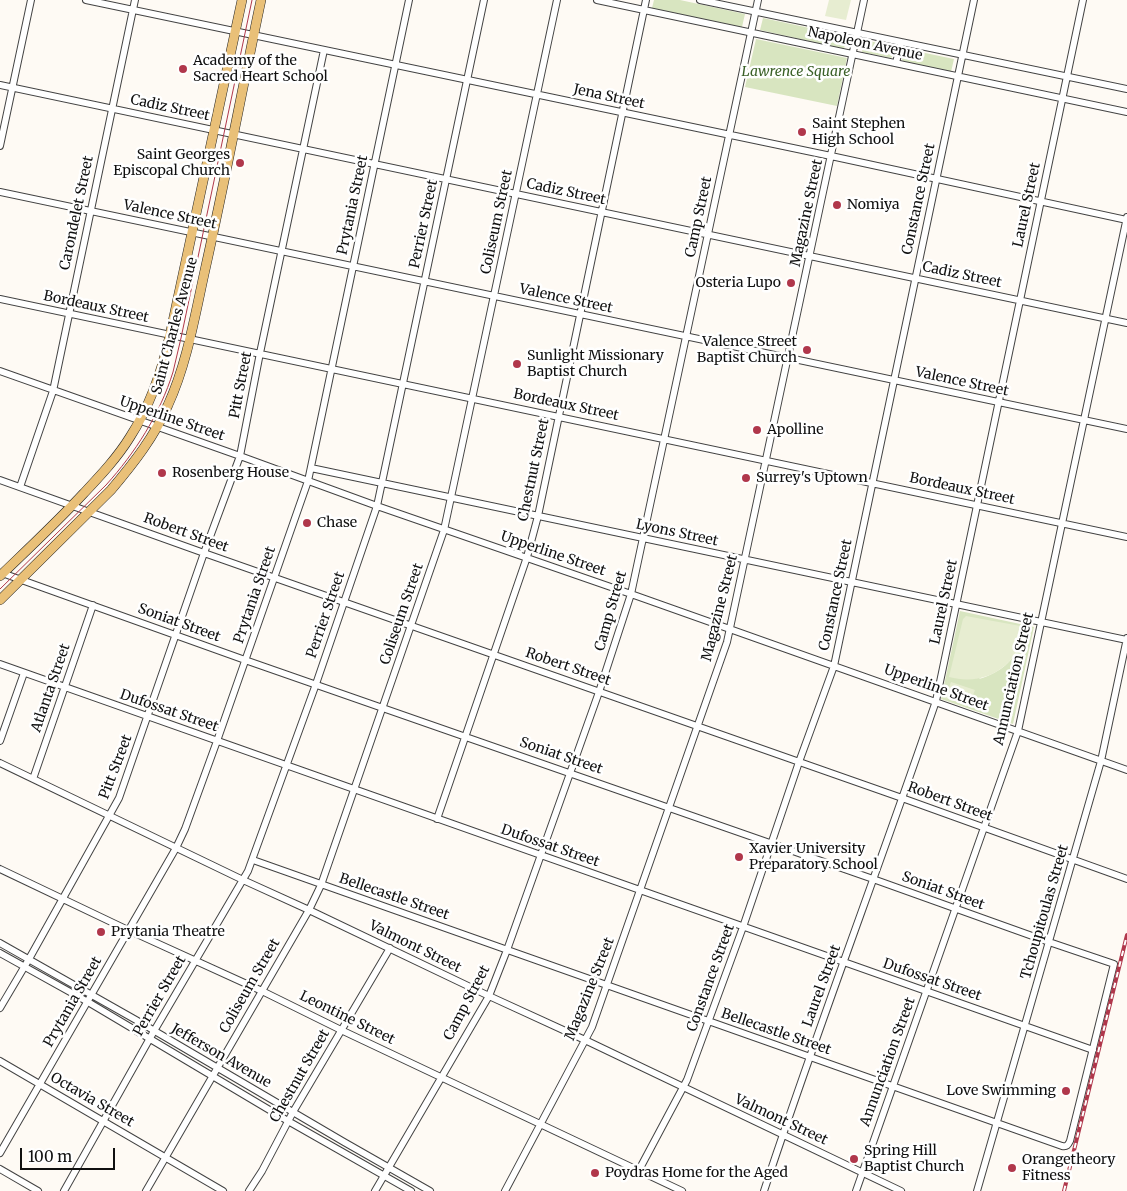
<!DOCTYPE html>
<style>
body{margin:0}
#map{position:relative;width:1127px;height:1191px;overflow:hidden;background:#fefaf4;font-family:Merriweather,serif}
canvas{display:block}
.scale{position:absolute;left:20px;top:1148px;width:95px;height:22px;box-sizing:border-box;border:2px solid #101010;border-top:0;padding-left:6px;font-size:15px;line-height:18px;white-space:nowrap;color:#101010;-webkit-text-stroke:4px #fff;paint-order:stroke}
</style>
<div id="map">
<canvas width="1127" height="1191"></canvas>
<div class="scale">100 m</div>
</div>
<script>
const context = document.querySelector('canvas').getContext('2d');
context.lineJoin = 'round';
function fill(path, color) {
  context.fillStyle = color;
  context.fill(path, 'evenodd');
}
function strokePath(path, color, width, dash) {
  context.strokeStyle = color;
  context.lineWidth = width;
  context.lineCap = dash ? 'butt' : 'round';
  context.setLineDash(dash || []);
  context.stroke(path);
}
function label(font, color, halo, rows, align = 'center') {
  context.font = font + ' Merriweather,serif';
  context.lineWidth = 5;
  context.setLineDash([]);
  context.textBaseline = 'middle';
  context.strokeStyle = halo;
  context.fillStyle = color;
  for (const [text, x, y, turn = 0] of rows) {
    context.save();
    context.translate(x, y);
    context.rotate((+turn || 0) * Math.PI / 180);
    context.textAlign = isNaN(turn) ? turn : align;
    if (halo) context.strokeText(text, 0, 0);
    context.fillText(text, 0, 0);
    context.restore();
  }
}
fill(new Path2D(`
 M654,0h26l65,14 -3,13 -90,-19z
 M763,18l84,18 -3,13 -84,-19z
 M756,39l91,19 -10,48 -92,-19z
 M864,40l29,6 1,2 -2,9 -1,1 -29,-6z
 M906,49l48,10 -3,13 -48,-11 -1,-2 2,-9z
 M960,611l74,16 -21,97 -72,-25zM1024,637c-9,23 -22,35 -45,42z`), '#d8e5c0');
fill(new Path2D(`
 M829,0h22l-5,20 -21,-4z
 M966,616l60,11c-7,38 -39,60 -77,50l14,-58z
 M951,682l24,8 -6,16 -24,-8z`), '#e7edd1');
const minor = new Path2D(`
 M86,0l745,156 296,64
 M597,0l530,112
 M700,0l427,89
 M896,63l5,-21
 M0,85l1127,238
 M0,146l31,-146
 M0,192l1127,237
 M0,299l1127,238
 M0,371l240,85 137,50 254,88 496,176
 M311,468l816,172
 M0,480l204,73 698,245 225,81
 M20,487l33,-96 82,-391
 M2,573l243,87 628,219 176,63 65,22 -44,177c-2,4 -3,6 -8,5l-809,-286
 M0,664l1093,386
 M0,741l24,-68
 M0,763l243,117 66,30 180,86 96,44 316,151
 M33,779l60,-174
 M437,819l90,-262 11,-41 108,-516
 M0,869l128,61 134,61 79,39 341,161
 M0,943l136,77 208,122 86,49
 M0,953l88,49 200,119 123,70
 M0,1008l29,-49 90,-161 85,-245 36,-97 20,-103 64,-303
 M0,1061l223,130
 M0,1153l176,-305 9,-19 32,-88 91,-260 101,-481
 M0,1169l38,22
 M639,1170l48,-90 56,-153 56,-165 35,-96 140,-666
 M64,1191l90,-160 94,-160 68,-187 61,-178 107,-506
 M146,1191l163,-281 12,-25 123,-355 113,-530
 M249,1191l13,-20 31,-59 97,-164
 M375,1191l114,-195 18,-46 92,-258 32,-98 127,-594
 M505,1191l87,-164 135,-385 137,-642
 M764,1191c54,-164 116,-326 172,-490l147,-701
 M856,1191l162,-460 109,-514
 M977,1191l124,-430 26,-123`);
const major = new Path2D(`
 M0,576c28,-27 57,-54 84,-83 16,-17 33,-35 46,-56 20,-31 32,-66 40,-102l72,-335
 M0,600l111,-110c22,-26 44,-54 57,-85 19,-41 27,-90 37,-135 20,-89 37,-180 56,-270`);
strokePath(minor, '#434343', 8);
strokePath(major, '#212121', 10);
strokePath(minor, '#fff', 6);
strokePath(major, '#e9c078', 9);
strokePath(new Path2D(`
 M0,589l106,-104c29,-32 54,-71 67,-113 3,-11 5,-23 8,-34l71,-338`), '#b0374b', 1);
const rail = new Path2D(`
 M1064,1191l63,-256`);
strokePath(rail, '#b0374b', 4);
strokePath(rail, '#fff', 2, [5.5]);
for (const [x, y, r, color] of [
 [183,69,5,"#b0374b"],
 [802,132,5,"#b0374b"],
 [240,163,5,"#b0374b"],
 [837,205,5,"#b0374b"],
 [791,283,5,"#b0374b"],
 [807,350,5,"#b0374b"],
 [517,364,5,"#b0374b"],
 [757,430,5,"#b0374b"],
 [162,473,5,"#b0374b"],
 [746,478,5,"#b0374b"],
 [307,523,5,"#b0374b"],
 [739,857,5,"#b0374b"],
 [101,932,5,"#b0374b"],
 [1066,1091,5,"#b0374b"],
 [854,1159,5,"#b0374b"],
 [1012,1168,5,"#b0374b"],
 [595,1173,5,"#b0374b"]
]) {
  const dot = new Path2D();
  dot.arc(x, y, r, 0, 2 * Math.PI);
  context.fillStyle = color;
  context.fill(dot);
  strokePath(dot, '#fff', 2);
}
label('14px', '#101010', '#fff', [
 ["Napoleon Avenue",865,44,12],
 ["Jena Street",609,97,12],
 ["Cadiz Street",170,108,12],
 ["Cadiz Street",566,192,12],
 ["Constance Street",919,199,-78],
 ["Prytania Street",353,205,-78],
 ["Laurel Street",1027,205,-78],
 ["Carondelet Street",77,213,-78],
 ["Magazine Street",807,213,-78],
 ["Valence Street",170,215,12],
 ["Camp Street",699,217,-78],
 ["Coliseum Street",497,222,-78],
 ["Perrier Street",424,224,-78],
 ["Cadiz Street",962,275,12],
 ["Valence Street",566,299,12],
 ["Bordeaux Street",96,307,12],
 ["Saint Charles Avenue",175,326,-75],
 ["Valence Street",962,382,12],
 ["Pitt Street",241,385,-79],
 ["Bordeaux Street",566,405,12],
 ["Upperline Street",172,419,19],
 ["Chestnut Street",534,470,-78],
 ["Bordeaux Street",962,489,12],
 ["Robert Street",186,533,20],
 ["Lyons Street",677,533,12],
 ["Upperline Street",553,554,19],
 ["Prytania Street",255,595,-71],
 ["Constance Street",836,595,-78],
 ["Laurel Street",944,602,-78],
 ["Magazine Street",720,608,-76],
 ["Camp Street",611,611,-74],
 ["Coliseum Street",402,614,-71],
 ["Perrier Street",326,615,-71],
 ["Soniat Street",179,623,20],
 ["Robert Street",568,667,19],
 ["Annunciation Street",1014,679,-77],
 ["Atlanta Street",51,688,-71],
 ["Upperline Street",936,688,20],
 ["Dufossat Street",169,711,19],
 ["Soniat Street",561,756,19],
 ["Pitt Street",116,767,-69],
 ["Robert Street",950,802,20],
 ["Dufossat Street",550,846,19],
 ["Soniat Street",943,891,20],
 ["Bellecastle Street",394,897,19],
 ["Tchoupitoulas Street",1045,912,-74],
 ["Valmont Street",415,947,26],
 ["Constance Street",711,978,-70],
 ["Dufossat Street",932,980,19],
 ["Coliseum Street",250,986,-60],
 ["Laurel Street",822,986,-70],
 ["Magazine Street",590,989,-68],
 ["Perrier Street",160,996,-60],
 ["Prytania Street",73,1002,-60],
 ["Camp Street",467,1003,-62],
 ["Leontine Street",347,1018,26],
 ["Bellecastle Street",776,1032,19],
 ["Jefferson Avenue",221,1056,30],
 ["Annunciation Street",888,1062,-70],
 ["Chestnut Street",300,1076,-60],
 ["Octavia Street",92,1100,30],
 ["Valmont Street",781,1120,25]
]);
label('14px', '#101010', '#fff', [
 ["Academy of the",193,61],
 ["Sacred Heart School",193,77],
 ["Saint Stephen",812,124],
 ["High School",812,140],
 ["Saint Georges",230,155,"right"],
 ["Episcopal Church",230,171,"right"],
 ["Nomiya",847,205],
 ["Osteria Lupo",781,283,"right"],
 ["Valence Street",797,342,"right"],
 ["Baptist Church",797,358,"right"],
 ["Sunlight Missionary",527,356],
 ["Baptist Church",527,372],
 ["Apolline",767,430],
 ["Rosenberg House",172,473],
 ["Surrey's Uptown",756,478],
 ["Chase",317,523],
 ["Xavier University",749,849],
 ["Preparatory School",749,865],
 ["Prytania Theatre",111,932],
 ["Love Swimming",1056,1091,"right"],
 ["Spring Hill",864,1151],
 ["Baptist Church",864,1167],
 ["Orangetheory",1022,1160],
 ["Fitness",1022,1176],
 ["Poydras Home for the Aged",605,1173]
], 'left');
label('italic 14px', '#3a6027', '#fff', [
 ["Lawrence Square",796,72]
]);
</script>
